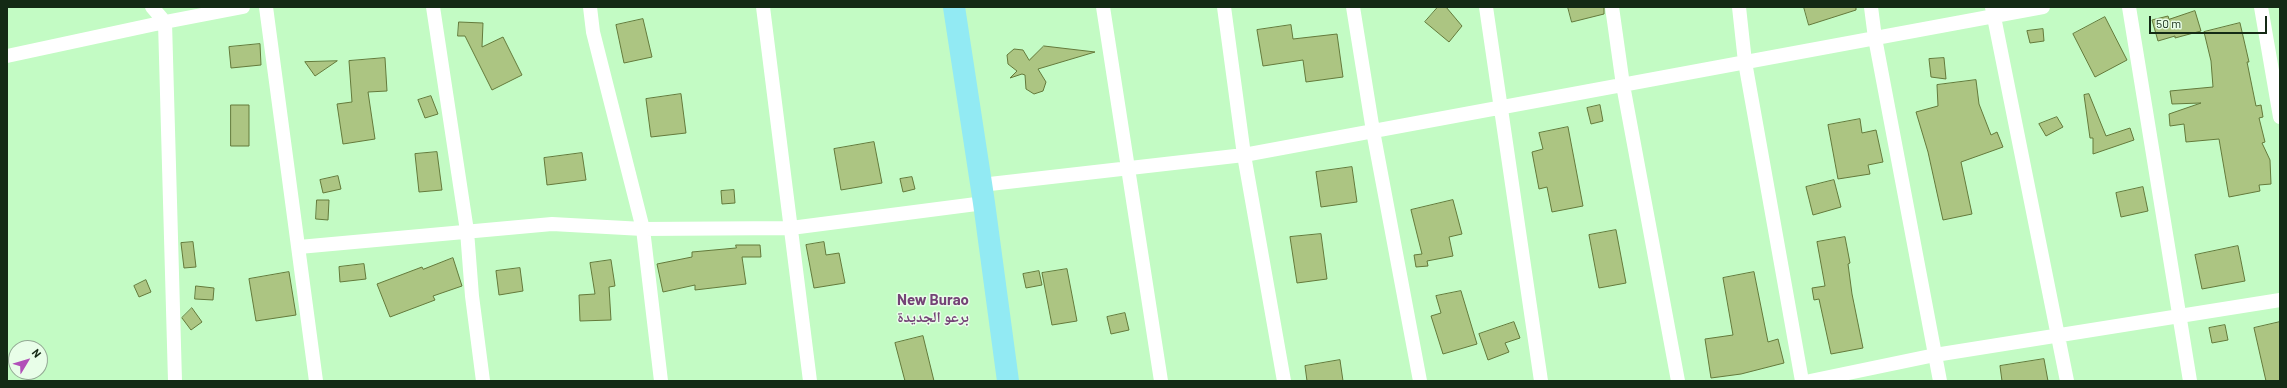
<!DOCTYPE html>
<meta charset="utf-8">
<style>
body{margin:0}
#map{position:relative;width:2287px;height:388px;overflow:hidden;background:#c3fbc4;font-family:Barlow,sans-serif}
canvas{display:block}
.frame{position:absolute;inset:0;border:8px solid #142a15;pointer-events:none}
.north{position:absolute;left:8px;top:340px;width:40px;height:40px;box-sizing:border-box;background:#e8fee8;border:1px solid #93a994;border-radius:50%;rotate:52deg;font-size:11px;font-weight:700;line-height:16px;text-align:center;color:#142a15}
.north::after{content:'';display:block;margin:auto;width:14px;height:18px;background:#b150b8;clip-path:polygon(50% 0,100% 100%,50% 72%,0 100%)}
.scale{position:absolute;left:2149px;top:16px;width:118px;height:18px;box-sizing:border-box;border:2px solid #142a15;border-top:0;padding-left:5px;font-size:12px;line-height:14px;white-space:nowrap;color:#142a15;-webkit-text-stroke:3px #e8fee8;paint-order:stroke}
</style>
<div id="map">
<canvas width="2287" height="388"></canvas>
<div class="frame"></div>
<div class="north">N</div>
<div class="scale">50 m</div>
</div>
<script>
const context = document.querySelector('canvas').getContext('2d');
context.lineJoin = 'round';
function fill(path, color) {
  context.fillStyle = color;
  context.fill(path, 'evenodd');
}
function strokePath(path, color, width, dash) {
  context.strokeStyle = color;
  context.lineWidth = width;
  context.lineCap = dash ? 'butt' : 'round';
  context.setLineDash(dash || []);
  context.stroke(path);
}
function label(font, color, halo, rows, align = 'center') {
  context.font = font + ' Barlow,"Noto Naskh Arabic",sans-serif';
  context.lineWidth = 3;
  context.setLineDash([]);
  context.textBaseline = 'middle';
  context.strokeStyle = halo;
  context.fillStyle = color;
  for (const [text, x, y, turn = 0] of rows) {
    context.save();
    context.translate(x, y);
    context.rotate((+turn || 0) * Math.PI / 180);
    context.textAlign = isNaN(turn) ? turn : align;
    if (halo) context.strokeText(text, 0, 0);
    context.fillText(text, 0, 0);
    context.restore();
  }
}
const building = new Path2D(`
 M1438,7h8l16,19 -13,16 -24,-20z
 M1568,7h36v7l-32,8z
 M1804,7h52v3l-47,15z
 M2195,11l6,20 -26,7v-2l-17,5 -6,-21 16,-4 1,3z
 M2105,17l22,43 -32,17 -22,-43z
 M643,19l9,38 -28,6 -8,-38z
 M459,22l24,1 -1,24 21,-10 19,38 -30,15 -27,-54h-7z
 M2240,23l9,39h-2l9,44 5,-1 2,12 -4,1 6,24 -3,1 8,17 1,24 -12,1 1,6 -31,6 -10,-58 -33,3 -2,-18 -14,2 -1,-12 32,-11 -29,1 -2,-13 43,-4 -2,-26 -7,-29z
 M1291,25l2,14 44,-5 6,43 -37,5 -3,-22 -40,6 -6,-36z
 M2043,29l1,12 -14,2 -3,-12z
 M260,44l1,21 -30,3 -2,-21z
 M1044,46l51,6 -57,17 8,13 -3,9 -9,3 -8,-5 -1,-14 -3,-1 -12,4 7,-7 -9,-7 -1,-9 7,-6 9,1 6,10z
 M385,58l2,33 -19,1 7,47 -32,5 -6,-40 15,-2 -3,-41z
 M1944,58l2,21 -15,-2 -2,-18z
 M337,61l-22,15 -10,-14z
 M1976,80l3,24 12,31 6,-3 6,15 -42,15 11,52 -29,6 -15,-68 -12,-40 22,-6 -1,-21z
 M681,94l5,39 -35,4 -5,-38z
 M2089,94l17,42 24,-8 4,12 -41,14v-16h-3l-6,-43z
 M431,96l7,18 -13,4 -7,-18z
 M231,105h18v41h-18z
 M1600,105l3,16 -12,3 -4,-16z
 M2057,117l6,10 -17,9 -7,-12z
 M1860,119l2,14 14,-3 7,32 -15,3 2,9 -32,5 -10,-54z
 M1568,127l15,79 -31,6 -5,-25 -8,2 -7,-37 11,-3 -4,-16z
 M874,142l8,41 -41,7 -7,-41z
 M437,152l5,38 -23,2 -4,-38z
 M582,153l4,27 -39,5 -3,-27z
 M1352,167l5,35 -36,5 -5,-35z
 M338,176l3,13 -18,4 -3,-13z
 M912,177l3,12 -12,3 -3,-13z
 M1834,180l7,27 -28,8 -7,-28z
 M2143,187l5,24 -27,6 -5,-24z
 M734,190l1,13 -13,1 -1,-13z
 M317,200h12l-1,20 -12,-1z
 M1453,200l9,34 -13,3 4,19 -26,5 1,5 -12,1 -2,-12 8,-1 -11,-44z
 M1616,230l10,53 -27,5 -10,-53z
 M1321,234l6,45 -30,4 -7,-46z
 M1845,237l5,26 -2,1 4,30 11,54 -32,6 -12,-55 -5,1 -2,-12 13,-2 -8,-44z
 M193,242l3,25 -12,1 -3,-25z
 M824,242l2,13 13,-2 6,30 -31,5 -8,-43z
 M736,245h24l1,12h-19l4,27 -51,6v-5l-32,7 -6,-28 35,-7v-5l44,-4z
 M2238,246l7,35 -43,8 -7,-34z
 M453,258l9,28 -29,10 2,4 -45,17 -13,-33 45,-17 1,2z
 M611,260l4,26 -6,1 2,33 -31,1 -1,-26 16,-1 -5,-31z
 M364,264l2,15 -26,3 -1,-15z
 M520,268l3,23 -24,4 -3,-24z
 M1067,269l10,52 -25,4 -10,-52z
 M1039,271l3,14 -16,3 -3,-14z
 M289,272l7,43 -40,6 -7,-42z
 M1754,272l14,70 10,-3 6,24 -43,11 -30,4 -6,-39 28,-4 -10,-57z
 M146,280l5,12 -12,5 -5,-11z
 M196,286l18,2 -1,12 -18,-1z
 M1461,291l16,53 -34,10 -12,-38 10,-3 -5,-17z
 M192,308l10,14 -11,8 -9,-12z
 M1125,313l4,17 -18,4 -4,-17z
 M1514,322l6,16 -15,5 4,9 -21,8 -9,-26z
 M2280,322v59h-14l-12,-53z
 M2225,325l3,15 -16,3 -3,-15z
 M923,336l11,45h-29l-10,-38z
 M2044,359l4,22h-46l-2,-15z
 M1340,360l3,21h-36l-2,-15z`);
fill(building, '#acc582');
strokePath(building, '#647a3b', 1);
strokePath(new Path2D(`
 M152,7l13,15 78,-15
 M266,7l50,374
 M433,7l34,224 5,65 11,85
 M590,7l3,25 50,197 18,152
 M763,7l47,374
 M1103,7l58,374
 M1224,7l20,148 40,226
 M1353,7l20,124 47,250
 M1486,7l55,374
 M1612,7l11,78 55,296
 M1739,7l6,55 57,319
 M1871,7l4,31 65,343
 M1992,7l75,374
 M2129,7l61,374
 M2261,7l19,110
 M7,56l158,-34 10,359
 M981,185l263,-30 799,-148
 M299,247l253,-23 91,5 148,-1 193,-25
 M1810,381l125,-26 345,-55`), '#fff', 14);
strokePath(new Path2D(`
 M954,7l30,196 24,178`), '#92eaf3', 22);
label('bold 15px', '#744376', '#e8fee8', [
 ["New Burao",933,300],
 ["برعو الجديدة",933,317]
]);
</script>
